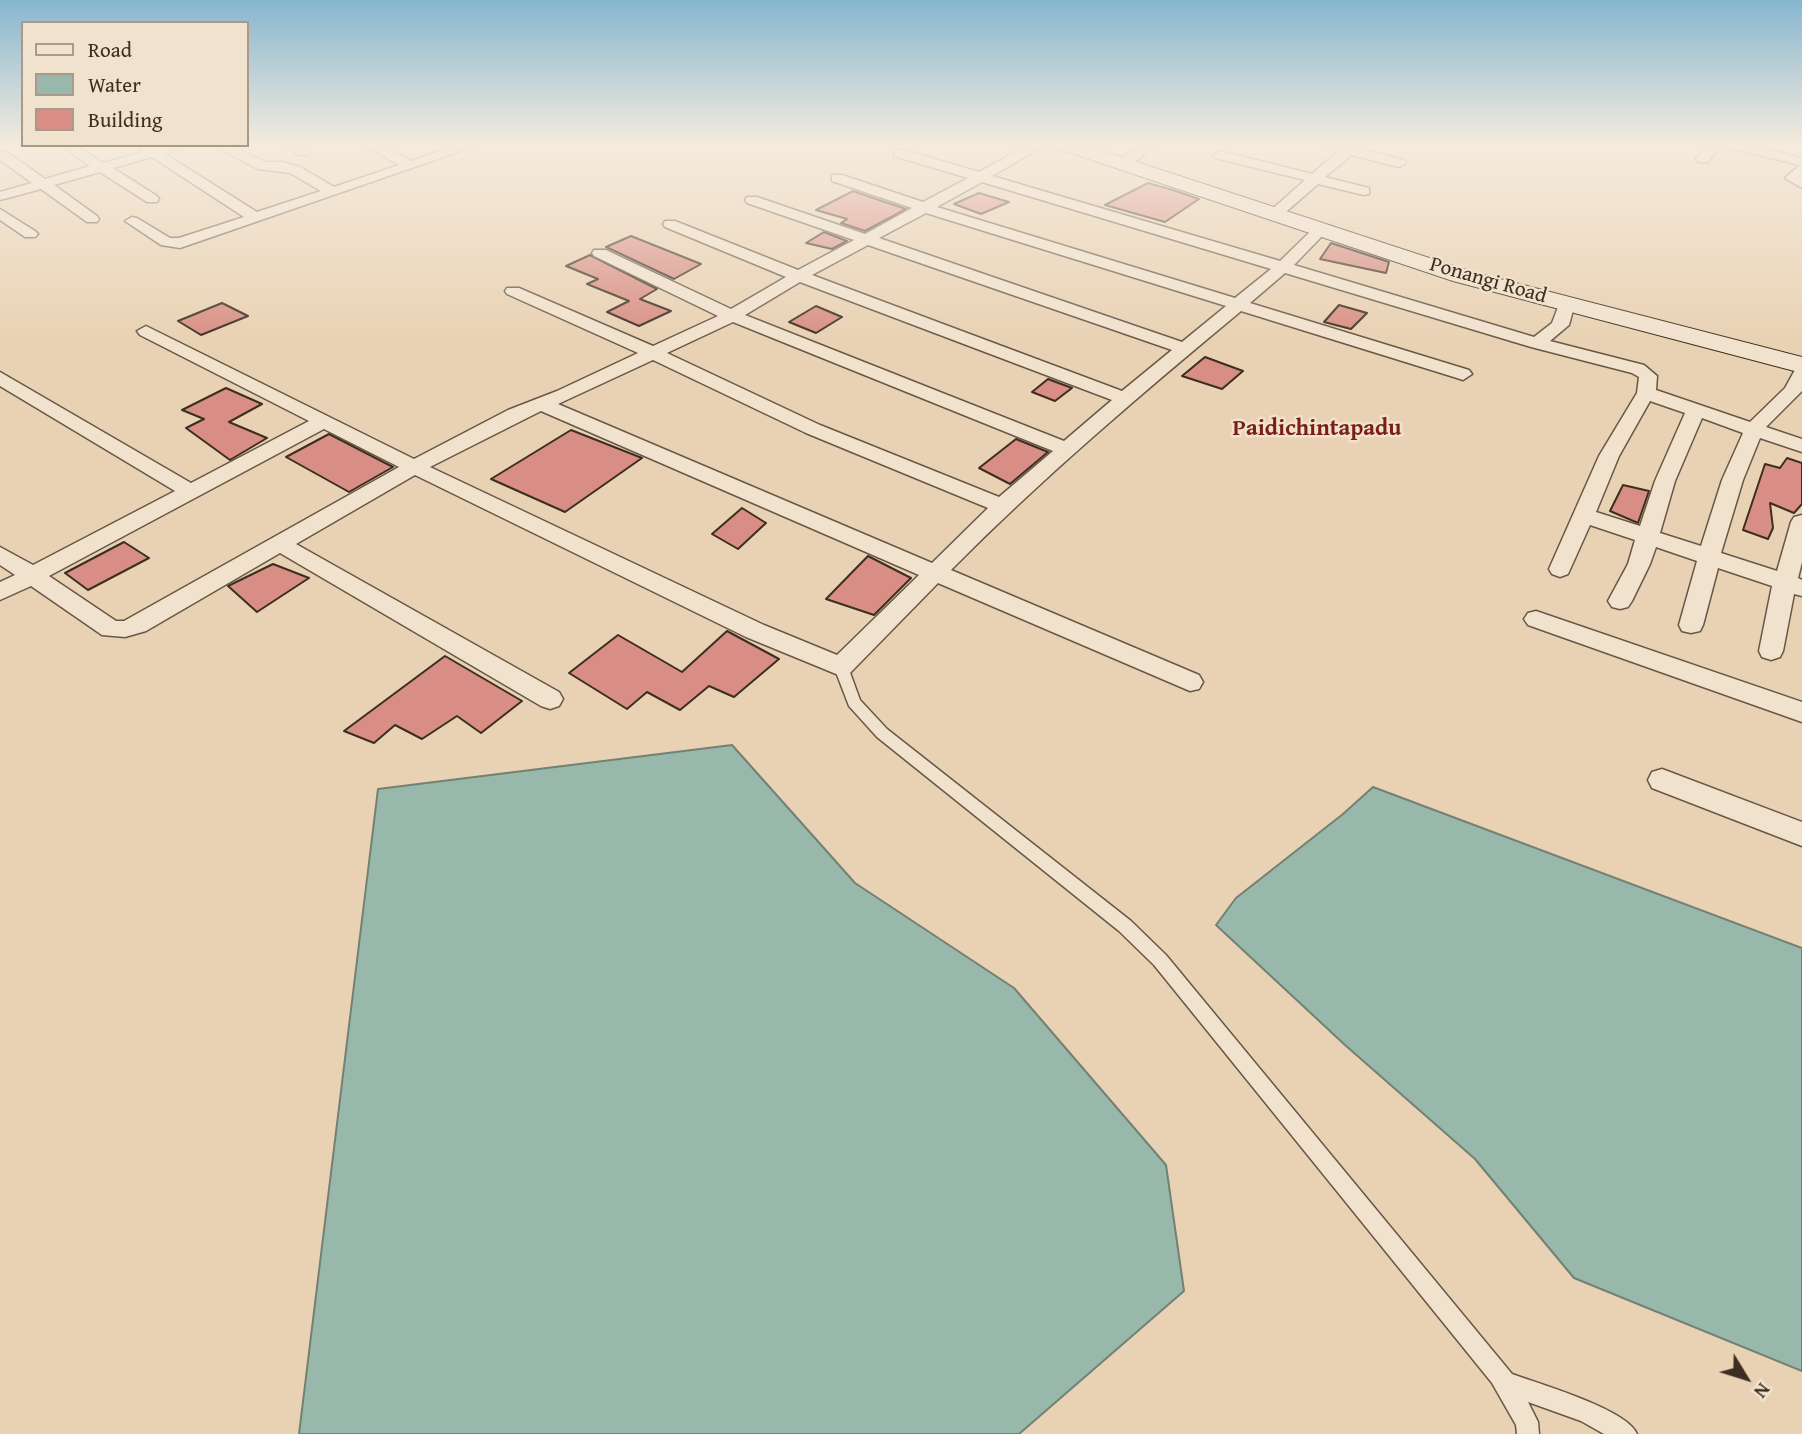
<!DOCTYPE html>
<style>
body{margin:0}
#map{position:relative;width:1802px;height:1434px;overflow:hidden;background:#e9d2b3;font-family:"Gentium Book Plus",serif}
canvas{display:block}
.legend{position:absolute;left:21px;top:21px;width:228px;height:126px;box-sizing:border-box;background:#f1e2ce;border:2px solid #a99a89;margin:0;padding:9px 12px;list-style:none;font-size:21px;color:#3c2e21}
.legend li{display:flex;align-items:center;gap:14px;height:35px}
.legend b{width:35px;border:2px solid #a99a89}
.north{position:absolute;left:1711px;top:1343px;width:70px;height:70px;-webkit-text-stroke:5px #f1e2ce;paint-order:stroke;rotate:128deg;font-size:19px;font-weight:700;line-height:28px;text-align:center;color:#3c2e21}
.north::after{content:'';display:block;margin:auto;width:24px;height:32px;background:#3c2e21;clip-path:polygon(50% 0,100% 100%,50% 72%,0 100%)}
</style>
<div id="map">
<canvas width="1802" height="1434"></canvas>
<ul class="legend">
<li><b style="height:9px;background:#f1e2ce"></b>Road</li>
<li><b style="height:19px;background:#97b8ab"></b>Water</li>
<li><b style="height:19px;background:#d88e84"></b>Building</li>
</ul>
<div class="north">N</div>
</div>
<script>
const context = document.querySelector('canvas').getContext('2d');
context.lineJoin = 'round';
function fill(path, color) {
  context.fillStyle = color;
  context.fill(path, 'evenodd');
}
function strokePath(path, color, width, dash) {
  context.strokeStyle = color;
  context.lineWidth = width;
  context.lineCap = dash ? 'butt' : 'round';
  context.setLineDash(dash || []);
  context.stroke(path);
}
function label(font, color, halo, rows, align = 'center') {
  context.font = font + ' "Gentium Book Plus",serif';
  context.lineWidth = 5;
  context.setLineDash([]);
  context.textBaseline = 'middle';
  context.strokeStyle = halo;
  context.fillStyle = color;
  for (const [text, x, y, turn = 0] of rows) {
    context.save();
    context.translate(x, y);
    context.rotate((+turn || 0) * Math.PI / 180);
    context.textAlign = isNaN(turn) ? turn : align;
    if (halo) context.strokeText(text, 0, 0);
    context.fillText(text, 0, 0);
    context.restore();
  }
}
const water = new Path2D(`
 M732,745l123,138 159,105 152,177 18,126 -165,143h-720l79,-645z
 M1373,787l429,161v423l-228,-93 -99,-119 -130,-114 -129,-120 20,-27 107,-84z`);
fill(water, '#97b8ab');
strokePath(water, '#738174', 2);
const building = new Path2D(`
 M1148,183l25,7 26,9 -34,23 -60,-17z
 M853,191l17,6 36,12 -41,22 -24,-8 6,-4 -31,-9z
 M979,193l30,9 -28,12 -27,-10z
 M824,232l23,9 -15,8 -26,-6z
 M631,236l70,28 -27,15 -68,-32z
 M1331,243l58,19 -3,11 -66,-14z
 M590,255l67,34 -17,10 31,12 -32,15 -32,-14 22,-11 -42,-17 11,-5 -32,-13z
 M222,303l26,13 -47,19 -23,-14z
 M1339,305l28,8 -16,16 -27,-7z
 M816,306l26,11 -26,16 -27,-11z
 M1205,357l38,14 -21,18 -40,-13z
 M1048,379l24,9 -17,13 -23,-9z
 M226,388l36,16 -33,18 38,16 -37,22 -44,-32 18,-9 -22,-9z
 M571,430l71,28 -77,54 -74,-33z
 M329,434l64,33 -44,25 -63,-35z
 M1016,439l32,13 -38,32 -31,-16z
 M1787,458l15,5v41l-8,9 -24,-10 3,25 -5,11 -25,-9 22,-66 15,4z
 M1623,485l26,6 -11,32 -28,-12z
 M742,508l24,15 -28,26 -26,-15z
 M124,542l25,16 -61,32 -23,-17z
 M868,556l43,22 -37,37 -48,-16z
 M273,564l36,14 -52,34 -29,-26z
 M727,631l52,28 -45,38 -25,-11 -29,24 -33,-18 -20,17 -58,-36 49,-38 64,37z
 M445,656l77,45 -41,32 -24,-17 -35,23 -27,-14 -21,18 -30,-12z`);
fill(building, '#d88e84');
strokePath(building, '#3c2e21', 2);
const lane = new Path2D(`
 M841,662l7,5 12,33 27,29 244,192 35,34 346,419c27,10 115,35 125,60h-33l-23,-13 -53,-19 10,20 1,12h-22l-1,-9 -24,-42 -338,-418 -35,-34 -242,-194 -28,-31 -15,-39z`);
const street = new Path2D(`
 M283,143h16l11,9 -2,3h-10z
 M361,143h17l33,18 53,-18h20l-304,105 -19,-3 -36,-24 7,-4 5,1 33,20h9l65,-21 -92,-60 -39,11 44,28 2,3 -2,3h-10l-47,-30 -46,13 43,31 2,3 -2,3h-10l-46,-33 -41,11v-8l32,-9 -32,-23v-9l7,1 38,27 45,-13 -30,-21h16l27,18 40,-11 -4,-4 2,-3 15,3 31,-3 -22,9 92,58 64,-21 -31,-18 -32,-4 -45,-24h17l35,17h18l17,5 34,20 65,-22z
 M1032,143h17l-57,33 288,85 35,-34h10l3,3 -3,3 -31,32 240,72 18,-14 9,-24h12l2,4 -6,22 -19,16 94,24 13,11 -1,14 94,32 35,-34 11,-20 6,-2v25l-36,36 36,12v13l-42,-14 -17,42 -22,73 56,18 14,-49 3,-5 8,-2v47l-4,16 4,2v16l-8,-2 -11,57 -3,6 -9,3 -9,-3 -3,-6 13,-65 -54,-18 -15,57 -3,6 -9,2 -9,-2 -3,-6 18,-64 -41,-14 -6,17 -18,37 -4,6 -8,2 -8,-2 -4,-6 20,-37 7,-24 -45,-15 -22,49 -8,3 -8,-3 -3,-5 50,-113 38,-63 2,-16 -7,-4 -101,-26 -246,-74 -35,30 219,67 3,4 -9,6 -6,-2 -216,-67c-100,83 -199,167 -290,259l248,105 4,7 -4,7 -9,2 -252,-108 -88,90 -9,3 -95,-39 -331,-162 -119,69 263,148 4,7 -4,7 -9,3 -9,-3 -261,-153 -134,78 -21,6 -23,-2 -71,-49 -31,14v-18l15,-7 -15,-10v-18l33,18 142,-74 -175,-105v-14l191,111 118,-62 -169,-86 -3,-4 9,-5 268,133 94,-49 49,-19 81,-38 -131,-59 -2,-3 2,-3h12l134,58 65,-30 -124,-60 -2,-3 2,-3h12l125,59 55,-32 -121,-50 -2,-3 2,-3h10l123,49 56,-30 -107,-37 -2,-3 2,-3h10l108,37 47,-26 -80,-27v-6h10l81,27 45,-24 -74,-22v-6h10l75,22zM982,182l289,87 -36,29 -298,-91zM926,213l300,93 -44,36 -303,-104zM868,245l304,105 -50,41 -310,-116zM800,282l312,118 -48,41 -319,-126zM733,322l320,129 -54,46 -179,-72 -153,-72zM653,360l153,73 182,75 -56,55 -374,-159zM1650,401l35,12 -30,68 -15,45 -44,-14 23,-56zM541,411l378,164 -82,80 -73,-30 -334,-158zM1702,418l41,15 -21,47 -21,66 -41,-13 15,-52zM324,429l75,38 -275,154h-8l-67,-45z
 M1145,143h15l-31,23h-10v-6z
 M1316,143h46l-4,5 46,12 2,3 -7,4 -48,-12 -26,22 44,11v6l-5,1 -46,-11 -38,33h-10l-2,-3 2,-3 35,-31 -90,-22 -2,-3 7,-4 92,23 27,-23z
 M1709,143h32l61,15v30l-17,-10 15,-13 -80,-19 -12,16h-10l-2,-3z
 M0,209l35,22 3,3 -3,3h-10l-25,-17z
 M1536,611l266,91v20l-274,-97 -4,-6 4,-6z
 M1662,769l140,53v24l-150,-58 -4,-8 4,-8z`);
const secondary = new Path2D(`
 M1050,143h29l390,128 333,86v16l-349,-92 -400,-134z`);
strokePath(lane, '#675746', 3);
strokePath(street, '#675746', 3);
strokePath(secondary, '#3c2e21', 2);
fill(lane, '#f1e2ce');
fill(street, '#f1e2ce');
fill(secondary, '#f1e2ce');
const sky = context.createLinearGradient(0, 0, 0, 344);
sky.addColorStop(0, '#87b6d0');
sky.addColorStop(0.42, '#f5ebdd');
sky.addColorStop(1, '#f5ebdd00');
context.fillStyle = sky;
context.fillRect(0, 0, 1802, 344);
label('21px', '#3c2e21', '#f1e2ce', [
 ["Ponangi Road",1488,281,16]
]);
label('bold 23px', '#7a1f14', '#f1e2ce', [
 ["Paidichintapadu",1317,429]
]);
</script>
